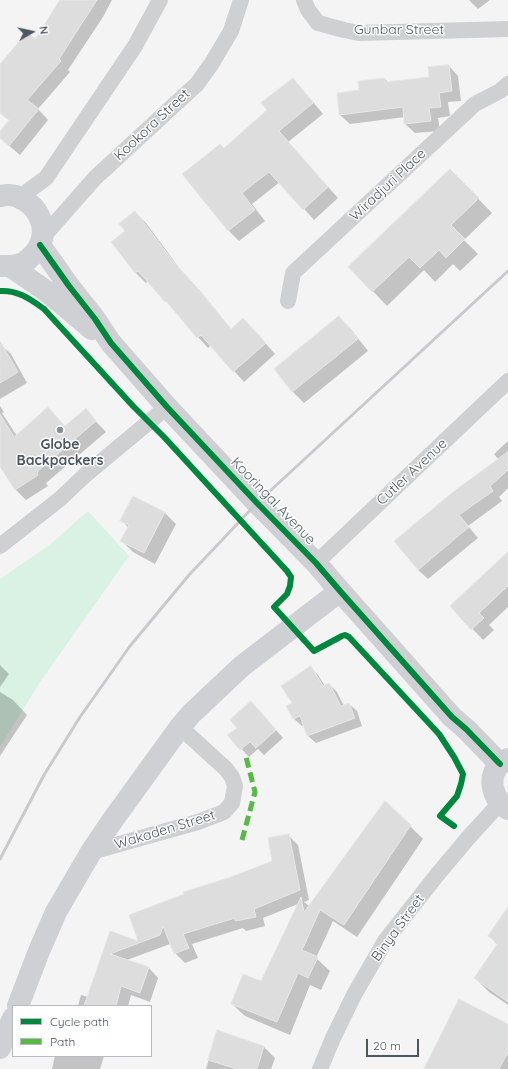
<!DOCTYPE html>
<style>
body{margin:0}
#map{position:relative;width:508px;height:1069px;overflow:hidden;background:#f4f4f4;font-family:Quicksand,sans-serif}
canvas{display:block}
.legend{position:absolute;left:12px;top:1005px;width:140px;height:52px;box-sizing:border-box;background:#fff;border:1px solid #b7bbc0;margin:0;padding:5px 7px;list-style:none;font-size:12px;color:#4a5661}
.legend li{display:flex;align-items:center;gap:8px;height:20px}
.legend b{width:20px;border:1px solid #b7bbc0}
.north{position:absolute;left:12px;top:12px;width:40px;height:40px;-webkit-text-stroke:3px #fff;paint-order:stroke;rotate:81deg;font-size:11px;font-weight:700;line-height:16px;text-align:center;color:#4a5661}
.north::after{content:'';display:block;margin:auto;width:14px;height:18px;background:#4a5661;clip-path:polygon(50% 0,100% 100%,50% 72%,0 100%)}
.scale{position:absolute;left:366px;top:1039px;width:53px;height:18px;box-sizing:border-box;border:2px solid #4a5661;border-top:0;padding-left:5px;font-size:12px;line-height:14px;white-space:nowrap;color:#4a5661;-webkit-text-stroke:3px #fff;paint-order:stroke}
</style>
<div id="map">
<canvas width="508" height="1069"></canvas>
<ul class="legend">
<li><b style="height:5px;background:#00873e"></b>Cycle path</li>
<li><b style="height:5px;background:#58b947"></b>Path</li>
</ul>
<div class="north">N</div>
<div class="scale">20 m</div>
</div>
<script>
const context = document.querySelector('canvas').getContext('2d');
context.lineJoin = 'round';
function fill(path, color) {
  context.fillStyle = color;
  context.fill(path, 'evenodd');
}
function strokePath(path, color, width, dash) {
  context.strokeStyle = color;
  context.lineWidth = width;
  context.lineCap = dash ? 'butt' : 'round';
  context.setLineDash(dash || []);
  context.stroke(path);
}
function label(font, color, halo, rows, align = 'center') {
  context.font = font + ' Quicksand,sans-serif';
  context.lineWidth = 3;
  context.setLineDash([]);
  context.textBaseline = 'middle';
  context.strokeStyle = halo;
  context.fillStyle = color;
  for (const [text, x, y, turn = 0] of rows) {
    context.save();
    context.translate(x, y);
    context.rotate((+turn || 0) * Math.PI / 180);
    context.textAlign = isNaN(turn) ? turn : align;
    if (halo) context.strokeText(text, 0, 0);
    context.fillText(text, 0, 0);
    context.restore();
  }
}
fill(new Path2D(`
 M88,511l41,45 -89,126 -40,65v-168l52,-36z`), '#d9f2e3');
fill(new Path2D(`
 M62,0h50l-9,17 -35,53 2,2 -32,37 10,11 -28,35 -20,-17v-6l10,-11 -10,-8v-47l35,-26z
 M469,0h21l-12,9z
 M449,66l9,10 3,25 -13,1 2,14 -12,2 2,13 -25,2 -10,-9v-7l-55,7 -10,-9 21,-24 24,-12 3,3 43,-4z
 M293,79l10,11 20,24 -35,28 50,56 -24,22 -34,-38 -28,22 13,17 -26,20 -10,-10 -45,-57 40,-25 44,-38z
 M464,184l28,29 -28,27 14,14 -18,17 -7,-7 -18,18 -11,-12 -37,36 -37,-39z
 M135,212l11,11 37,50 19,20 30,37h22l21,24 -31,28 -33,-37 -3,3 -10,-11 -22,-25 -28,-31 -2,2 -10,-10 -23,-31 13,-11z
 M339,317l11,11 18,23 -64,52 -11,-11 -18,-23z
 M0,344l11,10 16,29 -27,16z
 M0,406l4,6 -2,1 15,23 31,-27 17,18 20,-17 21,22 -60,51 2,3 -22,14 -11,-11 -15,-24z
 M508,441v47l-9,9 3,4 -34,25 10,12 -50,41 -10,-9 81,-110 -5,-6z
 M134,497l31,16 11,11 -21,40 -22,-12 -11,-11 7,-13 -7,-7z
 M508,557v50l-19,18 5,5 -11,10 -32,-34z
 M0,665l9,9 -9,13z
 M311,668l7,7 7,11 4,-2 8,8 7,14 5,-2 8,7 5,15 -46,17 -8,-7 -4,-11 -2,1 -8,-7 -6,-13 5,-3z
 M0,692l13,8 14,15 -27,41z
 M259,710l24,28 -19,17 -6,-6 -9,8 -20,-21z
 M386,802l37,37 -66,98 -24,-16 -17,37 14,13 -9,19 -11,-5 -20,50 -45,-19 -13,-12 30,-22 36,-78 -35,14 2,8 -19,5 -3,-3 -51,16 6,14 -13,5 -10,-10 -5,-11v2l-43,16 22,8 9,10 -8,24 -19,-7 -3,11h-50l3,-11 7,2 22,-65 30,10 -10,-27 143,-54 15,-26 10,10 11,55 -5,2 5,4z
 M508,918v87l-19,-13 -14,-14 23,-33 -9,-9z
 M508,1025v44h-83z
 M217,1032l47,15 11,11 -4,11h-65z
 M55,1056h49l-4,13h-48z`), '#0003');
const building = new Path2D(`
 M60,0h37l-38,59 2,2 -34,39 12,9 -30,37 -9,-8v-7l9,-11 -9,-8v-48l27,-32 8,7z
 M449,65l3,26 -13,2 2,14 -12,1 2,13 -27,3 -1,-17 -64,8 -2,-22 22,-3 -1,-9 27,-3v4l44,-5 -1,-10z
 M293,78l20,25 -34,28 49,56 -25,23 -34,-38 -27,21 13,17 -27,21 -46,-57 38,-30 4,4 43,-38 -6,-7z
 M450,169l29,29 -28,27 14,14 -19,19 -7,-8 -19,18 -11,-11 -37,35 -24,-25z
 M135,211l38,50 19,21 39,47 12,-11 23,25 -33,29 -32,-37 -4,3 -31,-37 -1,1 -27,-31 -3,2 -24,-31 14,-11 -6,-7z
 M339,316l19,23 -66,53 -18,-23z
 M0,341l18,31 -18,11z
 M48,407l17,19 21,-18 10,13 -59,51 1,3 -23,15 -15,-23v-53l14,23z
 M508,452v18l-18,16 3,5 -34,24 10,12 -51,43 -24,-29 59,-49z
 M133,496l32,16 -21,41 -24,-12 9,-16 -9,-4z
 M508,552v34l-29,27 5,5 -13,12 -21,-24z
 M311,666l12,20 6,-3 12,23 8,-3 6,15 -48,18 -7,-20 -7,3 -7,-13 6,-3 -11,-17z
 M251,701l25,29 -20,18 -6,-6 -10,8 -13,-15 10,-7 -7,-8z
 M385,801l26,24 -67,100 -24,-15 -18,40 16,7 -10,21 -10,-5 -21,49 -46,-18 12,-30 18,7 40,-84 3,15z
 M289,834l11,56 -46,19 2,8 -21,4v-3l-52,16 6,14 -15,6 -11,-28 -3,9 -50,19 39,13 -9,26 -19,-7 -5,20h-32l26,-75 28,10 -9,-26 55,-21 -1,-2 48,-15 41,-16 -4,-23z
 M508,907v95l-34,-24 24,-35 -10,-7z
 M459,999l49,25v28l-9,17h-75z
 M217,1030l47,16 -7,23h-20l-29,-9z`);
fill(building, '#ddddde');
strokePath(building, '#e5e6e7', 1);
strokePath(new Path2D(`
 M304,0l4,10 10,13 26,7 15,3 149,-4
 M20,197l26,-19 89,-132 25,-46
 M43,237l52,-59 102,-94 15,-21 19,-32 10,-31
 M288,301l5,-28 182,-169 25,-13 8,-7
 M0,546l60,-47 24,-23 83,-69
 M316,563l192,-182
 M91,852l107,-30 26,-10 8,-9 3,-17 -3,-9 -6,-8 -46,-42
 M320,1069l13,-31 21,-43 31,-54 52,-66 31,-37 32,-35`), '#ced0d2', 16);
strokePath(new Path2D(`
 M0,196c8,-2 17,-1 24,4 17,10 25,32 13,50 -4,5 -9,11 -16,14 -7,2 -13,2 -21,2
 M40,245l29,41 26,33 16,24 56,64 90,96 59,60 24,28 112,126 14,12 34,35
 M10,266l39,27 43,36
 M508,759c-3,2 -6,3 -8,5 -14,14 -7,36 8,45
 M18,1006l21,-55 17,-39 35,-60 21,-31 68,-94 11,-13 51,-48 98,-75
 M0,1048l13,-30`), '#ced0d4', 22);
strokePath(new Path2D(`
 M0,859l44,-84 36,-58 50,-71 59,-71 68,-72 251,-232`), '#c9cacc', 3);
strokePath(new Path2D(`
 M242,840l13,-48 -9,-35`), '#58b947', 5, [10, 5]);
strokePath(new Path2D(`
 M40,245l29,41 26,33 16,24 56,64 90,96 59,60 24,28 112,126 14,12 34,35
 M0,291c18,-1 30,8 44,18l89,97 31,31 123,134 4,6 -1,9 -3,8 -13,13 40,44 28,-15 3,-1 4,2 90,97 15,23 9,17 -2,10 -4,12 -17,20 14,10`), '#00873e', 6);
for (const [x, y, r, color] of [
 [60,430,4,"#868d94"]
]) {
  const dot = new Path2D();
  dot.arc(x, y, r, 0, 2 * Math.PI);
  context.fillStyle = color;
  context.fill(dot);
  strokePath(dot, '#fff', 1.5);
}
label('14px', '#4a5661', '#fff', [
 ["Gunbar Street",399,30],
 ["Kookora Street",152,125,-43],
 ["Wiradjuri Place",388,185,-43],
 ["Cutler Avenue",412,472,-43],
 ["Kooringal Avenue",273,501,46],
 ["Wakaden Street",165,830,-17],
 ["Binya Street",398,928,-54]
]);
label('bold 14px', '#4a5661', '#fff', [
 ["Globe",60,445],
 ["Backpackers",60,461]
]);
</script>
